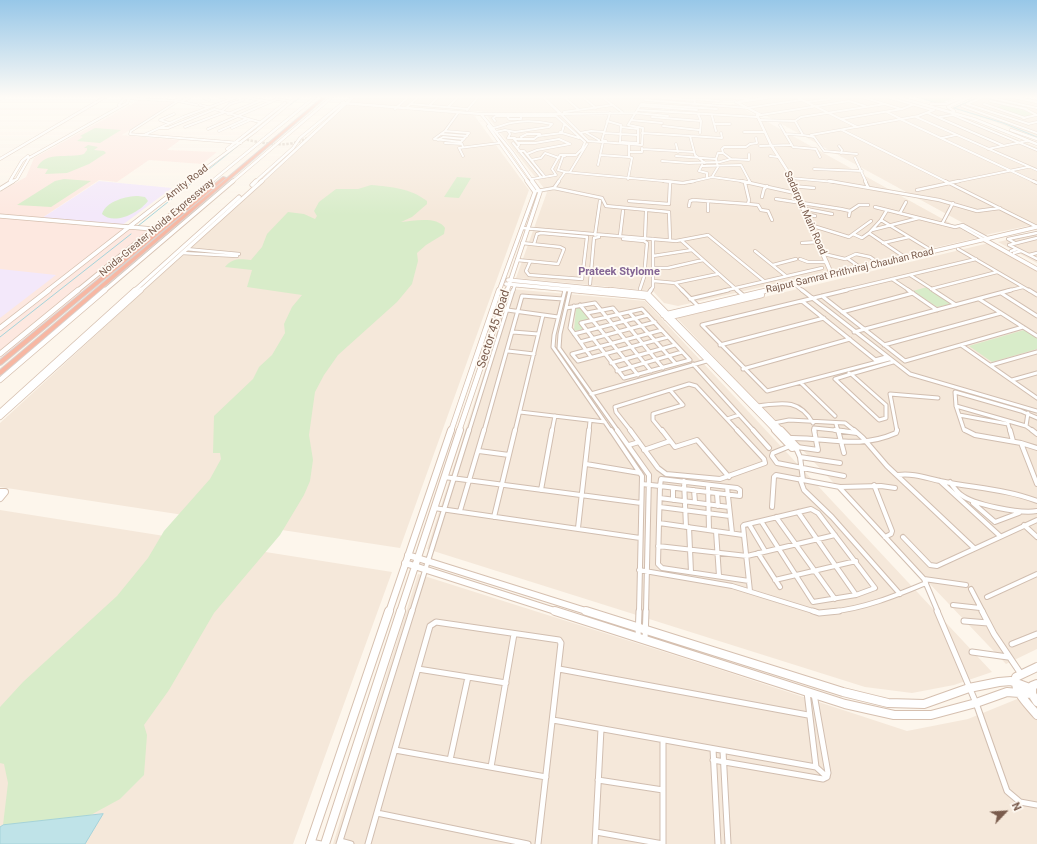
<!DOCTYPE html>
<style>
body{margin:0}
#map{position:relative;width:1037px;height:844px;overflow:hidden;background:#fdf6ec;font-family:Roboto,sans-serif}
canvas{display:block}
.north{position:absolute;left:985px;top:792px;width:40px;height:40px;-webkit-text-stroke:3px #fffaf3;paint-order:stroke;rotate:65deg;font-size:11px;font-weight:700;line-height:16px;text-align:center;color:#7a5c4d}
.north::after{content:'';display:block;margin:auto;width:14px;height:18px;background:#7a5c4d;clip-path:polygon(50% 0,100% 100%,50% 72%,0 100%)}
</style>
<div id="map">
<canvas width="1037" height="844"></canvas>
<div class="north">N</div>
</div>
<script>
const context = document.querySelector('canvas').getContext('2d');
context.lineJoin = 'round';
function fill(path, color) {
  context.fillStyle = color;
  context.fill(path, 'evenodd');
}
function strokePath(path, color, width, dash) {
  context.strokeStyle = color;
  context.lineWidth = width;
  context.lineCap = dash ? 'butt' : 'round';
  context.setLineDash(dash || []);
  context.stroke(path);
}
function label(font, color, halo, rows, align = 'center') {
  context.font = font + ' Roboto,sans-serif';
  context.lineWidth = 3.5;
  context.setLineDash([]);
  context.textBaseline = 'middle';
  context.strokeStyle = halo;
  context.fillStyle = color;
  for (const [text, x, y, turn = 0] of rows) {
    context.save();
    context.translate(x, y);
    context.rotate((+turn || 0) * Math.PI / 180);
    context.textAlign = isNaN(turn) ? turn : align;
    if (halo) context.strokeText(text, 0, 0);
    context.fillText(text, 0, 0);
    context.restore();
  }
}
fill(new Path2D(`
 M356,97h402l-99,13 -156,3 -154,-10z
 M776,97h118l71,21 72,29v77l-52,11 -244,-133z
 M975,97h36l26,6v35l-42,-16 -43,-14z
 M735,104l242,134 -299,68 -14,-3 -11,-12 -137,-13 31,-86 -60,-76 143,-1z
 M346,105l128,10 55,75 -129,358 -400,-61v-64z
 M1037,233v30l-39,-21z
 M989,243l48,27v379l-31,15 -329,-346z
 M511,289l134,12 347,371 -38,13 -42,8 -47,-6 -438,-138z
 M0,510l392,62 -99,272h-293z
 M418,574l297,94 192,63 61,-12 59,-24 10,11v138h-704z`), '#f5e8da');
fill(new Path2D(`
 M139,100l36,2 -53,33 58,5 -13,10 50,2 -15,12 -53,-4 -32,22 -18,-2 -57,38 -42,-4v-22l26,-15 8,-19z
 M0,215l162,17 -162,133z`), '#fde8e0');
fill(new Path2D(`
 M99,181l73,7 -51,38 -79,-8z
 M0,269l56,6 -56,43z`), '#f3e8fa');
fill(new Path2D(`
 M915,97h41l-17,7z
 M1002,105l22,5 10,5 -10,2 -28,-9z
 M95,128l26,2 -21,13 -23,-2 6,-4 -3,-1z
 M88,145l10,2 -4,3 10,1 2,2 -17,11 -22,9 -22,1 3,-5 -11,-1c8,-18 32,-9 47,-14l3,-4v-2h-3z
 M457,177l14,1 -12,20 -15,-1z
 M64,179l27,2 -40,26 -34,-2 38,-24z
 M371,185c21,2 39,3 56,16v3l-15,13 -11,5c13,-1 36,-6 44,6l-1,6 -18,11 -9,8 1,8 -6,23 -15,18 -59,53 -14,20 -9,17 -6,43 4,25 -3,21 -6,14 -24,40 -66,78 -45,77 -25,35 3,10 -3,40 -24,24 -33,18 -80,15 -4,-7 5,-42 -4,-19 -4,-1v-56l23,-25 94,-86 31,-38 16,-27 46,-52 11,-20 -1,-6h-7l1,-37 39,-37 6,-12 13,-12 13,-22 -1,-9 8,-17 10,-12 -55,-8 5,-17 -27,-3c8,-9 14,-8 26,-7l11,-13 5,-13 21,-22 16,2 11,5 2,-3 -3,-5 5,-9 17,-13h22z
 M138,196l7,1 3,4c-8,11 -34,25 -46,13 4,-13 25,-18 36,-18z
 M927,287l24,17 -14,3 -24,-16z
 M581,307l9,12 -12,3 5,7 -9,2 2,-23z
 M1024,330l13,8v11l-45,13 -23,-16z`), '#d8ecc9');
const water = new Path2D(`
 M103,814l-18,30h-85v-17l3,-2z`);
fill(water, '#bfe3e8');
strokePath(water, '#a5d3da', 1);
strokePath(new Path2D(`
 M917,97l20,6
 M290,105l11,-8
 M954,108l49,15 34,14
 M954,108l25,-11
 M125,225h2
 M138,226l101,-81
 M0,337l131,-103`), '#a5d3da', 1);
strokePath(new Path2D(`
 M248,133l-3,5 3,2c20,4 41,8 59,-2`), '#dcd0c4', 2.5, [2.5, 1.5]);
const streetFar4 = new Path2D(`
 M206,97l-2,1 5,2
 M220,97l12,2
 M243,97l28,5
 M564,97l15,13
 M583,97l13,11
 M602,97l20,15
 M637,97h4
 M694,97l1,7
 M725,97l23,2
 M796,97l61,30 61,-11 16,-6
 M862,97l39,12
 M887,97l45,13
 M988,97l49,11
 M124,98l54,3 -47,30 -1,3 111,9
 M662,98l32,2
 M0,99l4,-2
 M694,99l25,2
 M176,100l6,-3
 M645,100l103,8
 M178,101l19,4
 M182,101l7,-3
 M990,101l36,8
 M807,102l23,-3
 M411,104l56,5
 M967,104l62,20
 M967,104l16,-7
 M984,104l41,14
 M200,105l8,2
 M430,105l8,-8
 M640,106l57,4
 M962,106l75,27
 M448,107l10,-10
 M406,108l12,-11
 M747,108l54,-8
 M214,109l45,13
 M395,109l13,-12
 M1025,109l12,6
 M467,110l11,-13
 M638,110l119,7
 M222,111l8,-7 13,-4 1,-3
 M564,112l49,-7
 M887,112l14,7
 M458,113l-13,18 -11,8 27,3 8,-9
 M928,113l76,33
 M228,114l34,-14
 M561,114l27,27 54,4 1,-17 -15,-3 13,-21 76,5
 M561,114l75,-1 32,3
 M698,114l3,7 -1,12
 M761,115l88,-14 16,5
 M953,115l84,35
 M507,116l2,3h12v-3
 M712,116l4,15
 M652,117l49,4
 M916,117l121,53
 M940,117l13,-2
 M1023,118l14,-3
 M841,119l61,-10 10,-4
 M900,119l135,63
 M631,120l31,3
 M759,120l36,1
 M495,121l-2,-3 3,-2h60l29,26 -3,7 -6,6h-16l-8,14 4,6 -24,4
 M607,121l14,4 -1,17
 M169,123l-9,-3 14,-6
 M715,124h15
 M1028,124l9,-2
 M780,125l13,22 23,2 4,8
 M663,126l36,4
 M185,127l40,-15
 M621,127l17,2v14l-16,-1
 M160,128h8l47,-19
 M232,128l18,-8
 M493,128c7,-1 12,-4 18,-5 15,-3 27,-2 41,1l-3,3 -34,5 -10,-2 -9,2
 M208,129l69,-30 12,2
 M842,130l105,52
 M219,131l27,-12
 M445,131l24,2
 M508,131l2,3 -2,4h7
 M560,132h2l2,-7h2
 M585,132l14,8
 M744,132h20
 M580,133l11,-2 13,1
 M604,133l34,2
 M642,133l80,5 -1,-5
 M442,134l25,2
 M785,134l18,1
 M144,135l39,-18 54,-20
 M811,135l45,-8
 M690,136l5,19 10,8
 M521,137l6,-3h13
 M942,138l14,-3
 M438,140l5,-3 21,2
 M606,141l-4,-1 8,-27
 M445,143l17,1 1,3
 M513,143l28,34
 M518,143h17l24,-4 11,5 -33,6 -10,4
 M676,144l2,8
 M760,146l31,-1
 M839,146l3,4 -1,3
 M517,148l2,-3 -5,-6h20l4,-3 24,-3 17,5
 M642,149l52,3
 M988,149l39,-8
 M519,151h5l21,26
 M629,152h13v-4
 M723,153l-1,-4 2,-2h22l4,-3 7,-1 -1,-5
 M857,154l-33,-3 -10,-14 -11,-2 -8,-14 6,-4 84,-13
 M600,155l29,2
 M463,156l-4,-8 40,-5
 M565,156h-2l-5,14 7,2
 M676,156l40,3
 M770,156l8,1
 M855,158l11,24
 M531,160l10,-2 4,-5 14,5
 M662,161l27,2 31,-1 11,-3 18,1v-6
 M598,165l5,-23
 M702,165l-3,6 8,2v4
 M703,166l38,-1 9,17
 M814,169l48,2
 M570,172l17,-28
 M712,177l6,-10 -2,-8 2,-6h5l8,6
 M790,178l45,4
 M628,179l4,-21 -3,-1v-12
 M558,182l7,-10 109,10
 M690,182l22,-5 36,5
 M955,182l73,-15`);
const streetFar3 = new Path2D(`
 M664,181l19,2 11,-2
 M741,181l54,12
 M749,181l1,2
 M829,181l110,19 38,11 23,-3
 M865,181l3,6
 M945,181l92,46
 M1033,181l4,2
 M792,186l22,2
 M554,188l48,10 4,8 63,6 1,28
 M917,190l42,-9
 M537,191l17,-3 5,-7
 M762,197l2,-8 3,-3
 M776,199l65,10 9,2 -1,5
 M629,201l40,3 1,-21
 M708,201v10
 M748,204l10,1 3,5 7,1 4,9
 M689,206l1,-5 3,-1 55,4 1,-4 -4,-17
 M875,207l12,3
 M801,208l31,6
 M850,211l9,-6h9
 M900,213l6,-11
 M805,214l10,2
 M881,220l-12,13 37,25
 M942,224l11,-21
 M810,225l39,12 4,-3
 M960,226l25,14
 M522,228l154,13 32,-6 56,46
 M872,230l47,-12
 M869,233l-7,5 -9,-4 18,-13
 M595,235l5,-34
 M620,236l3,-25
 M1037,238l-28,7 28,14
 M623,239l21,2 3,2 -3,34 -4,12
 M645,239l1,-27
 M682,241l56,50
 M802,243l17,-1
 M883,243l26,-6
 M1015,243l-7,-4 29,-6
 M186,249l53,5
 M958,249l72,42
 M755,251l31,25
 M1011,251l6,-2
 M934,252l-53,-32 6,-10 68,17 8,-2 26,14
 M182,253l55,3
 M1014,253l7,-2
 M824,254l21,5 11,-5 14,3 10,7
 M1029,255l8,-2
 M653,256l39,-6
 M847,258l14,10
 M800,259l8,3h19
 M517,260l41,4 6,-15 -4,-2 -38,-4
 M530,262l-4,9 3,4 53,4 5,-42 -46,-4 -4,1 -3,10
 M773,265l23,-6
 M653,268h15l35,-8
 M910,275l25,16
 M892,279l18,12
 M653,281l22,2 8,8
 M675,283l43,-9
 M590,284l4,-46 5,-1
 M794,284l9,7
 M931,289l66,-17
 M513,291l2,-6
 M564,291l1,-2
 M650,291l3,-4v-48
 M723,291l99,-23
 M842,291l134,-32
 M1007,291l16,-4`);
const streetFar2 = new Path2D(`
 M565,290l-11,45 -1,12 58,84
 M570,290l-10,44 -1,14 59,83
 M682,290l16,16
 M737,290l8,7
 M802,290l108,84 127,37
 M847,290l-145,35 65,66 122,-32
 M908,290l29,20
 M933,290l23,15
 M1029,290l8,5
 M1001,293l36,23
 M648,294l3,-4
 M822,296l83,65 118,-34
 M690,299l38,-9
 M979,299l58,37
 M802,301l76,61
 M580,305l58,70
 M574,306l-4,22 21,29
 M566,308l29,-5 56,68
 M500,309l58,8
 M642,309l48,51 -66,18 -43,-55z
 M629,312l47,52
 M842,312l71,-19
 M587,313l26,-5 50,60
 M662,330l-90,24 6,7 90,-24
 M513,332l25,2
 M854,332l157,-42
 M574,334l74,-19
 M580,342l75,-20
 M720,345l104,-27
 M884,345l117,-32
 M961,345l76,53
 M508,351l26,3
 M875,360l11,-3
 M611,363l64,-18
 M693,364l61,67
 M991,365l46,-13
 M743,369l107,-30
 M617,371l65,-19
 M849,373l2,1
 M851,374l35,31v13l-7,2 -44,-41z
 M851,374l42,-12
 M1012,380l25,-7
 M801,383l34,33
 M591,394l119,-34
 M757,406c24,-3 42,-8 56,17
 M956,406l70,20 7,5
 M520,412l85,10
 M959,415l49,9 2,7
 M727,419l12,-4
 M774,423l15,-3 56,3 10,8
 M836,424l2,7
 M1026,426l2,-13
 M469,431l44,-141
 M484,431l38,-135 41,3
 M515,431l28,-116
 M552,431l3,-15
 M589,431l1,-10
 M631,431l-15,-19 -1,-5 74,-23 7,2 42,45
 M662,431l-9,-11v-6l30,-9 -13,-15
 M815,431l-1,-3 30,3
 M897,431l-7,-37 48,4
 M967,431l-3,-1 -8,-24 -1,-14 66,19 16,7`);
const streetFar1 = new Path2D(`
 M611,430l31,46 -3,136
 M617,430l32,45 -3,137
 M630,430l28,38 8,6 54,5 45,-16 -1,-4 -27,-29
 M662,430l13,17 22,-7 32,37
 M753,430l16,18
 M835,430l22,3
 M838,430l6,23
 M854,430l9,8 24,28 87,82
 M965,430l10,5 46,8
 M1010,430l3,11
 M1032,430l5,4
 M789,438c40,-1 68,12 107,-5l1,-3
 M629,445l10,-3
 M790,446l-17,7 -1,3 5,7 67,13
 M797,447l21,3 -4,-20
 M796,448l4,9 3,23
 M1037,448l-16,-5 16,41
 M644,450l26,-9
 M479,451l30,4
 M800,457l40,6
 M586,464l54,9
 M898,475c15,-2 28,3 42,6 33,7 66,8 97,20
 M444,477l197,26
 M661,479l76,9 3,2v6l-80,-10z
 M800,479l4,11 28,27 68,77
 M684,481l2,46
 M940,481l60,55
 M950,482c3,4 6,9 10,12 13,11 61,20 77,17
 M642,484l18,2
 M708,485l1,45
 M874,485l18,46 -1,3 -6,3
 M727,487l5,46
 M839,487l85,92 14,33
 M673,488v12
 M541,490l11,-60
 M694,490l1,12
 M717,494l1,12
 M660,498l69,9
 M973,503l22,19 24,-9
 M660,507l70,9
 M772,507l2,-30 2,-2 64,12 41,-1 14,2
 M434,508l206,30
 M460,511l24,-81
 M798,512l58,83
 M494,517l21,-87
 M776,517l59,82
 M659,523l1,-37
 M749,524l16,27
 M1024,525l13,12
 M689,527l2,45
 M578,528l11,-98
 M716,531l3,45
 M743,535l-84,-12 -1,41 4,4 87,13
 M903,537l27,28 7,1 100,-46
 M658,546l89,10 88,-21
 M758,553l22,34
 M639,570l93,16 84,26
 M924,579l42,6
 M775,580l81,-19
 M971,589l12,23
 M750,591l-7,-65 1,-1 67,-16 7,4 57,75 -19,7 -43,7 -52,-81
 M987,597l50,-23
 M953,605l27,3
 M412,612l57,-182
 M829,612c34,-3 66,-16 97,-29`);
const street = new Path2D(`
 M813,611l6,2 20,-2
 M937,611l39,92 31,88 13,11 17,3
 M982,611l12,23 27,40
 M964,621l24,2
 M638,637l1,-26
 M645,639l1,-28
 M1012,644l25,-10
 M972,652l36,5
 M418,669l88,14
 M559,669l249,46
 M807,692l9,75
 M814,694l14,79 -1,4
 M553,720l263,47 11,10
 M663,740v104
 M713,749l5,95
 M395,750l151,27
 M723,751l5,93
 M450,760l18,-83
 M713,760l110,19 4,-2
 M491,767l23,-133
 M598,780l65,10
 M377,813l151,31
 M596,832l67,12
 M340,841l11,3
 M311,842l10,2
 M339,844l73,-233
 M368,844l62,-218 6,-4 123,18 2,3 -23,201
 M595,844l6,-115`);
const secondaryFar4 = new Path2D(`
 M543,97l18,17
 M897,97l77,22 63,25
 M1014,97l23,5
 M736,102l25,13h-4l14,30 16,25 4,12
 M739,102l32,-5
 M342,103l139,11 31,38 21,30
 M931,104h15l17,-7
 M119,105l6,-8
 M954,111l-6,-4 22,-10
 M480,114h81
 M488,126l40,56
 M1011,130l26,9
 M227,149l58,-46
 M0,159l105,-62
 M10,181l12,-20 6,-5
 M12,182l5,-3 12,-21 98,-55 3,-6
 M187,182l70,-52 40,-33
 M211,182l104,-85
 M232,182l100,-85
 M255,182l38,-34 7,-10 44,-36
 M261,182l92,-85`);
const secondaryFar3 = new Path2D(`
 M791,181l41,94
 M252,185l4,-4
 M0,189l13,-8
 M0,216l153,13
 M985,240l52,29
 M508,280l112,11
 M506,284l77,7
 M47,291l141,-110
 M77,291l135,-110
 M104,291l129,-110
 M134,291l105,-94
 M140,291l122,-110
 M499,291l36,-99 -8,-11
 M507,291l33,-99 -8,-11
 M764,291l273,-64`);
const secondaryFar2 = new Path2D(`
 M572,290l74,7 130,134
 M610,290l38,4 134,137
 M663,315l106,-25
 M666,318l96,-23
 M0,328l49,-38
 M0,354l78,-64
 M0,380l105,-90
 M0,412l135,-122
 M0,417l141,-127
 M451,431l48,-141
 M459,431l48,-141`);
const secondaryFar1 = new Path2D(`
 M775,430l17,18 5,-1
 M781,430l16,17
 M0,492h5l-5,6
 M408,555l181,57
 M405,563l153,49
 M389,612l62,-182
 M400,612l60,-182`);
const secondary = new Path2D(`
 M555,611l290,93 49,11h37l45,-12 31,-11 25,2
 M586,611l257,81 45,11 36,1 45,-16 30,-6 12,-1 21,8
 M1037,667l-21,10c-3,14 13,28 21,38
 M1037,684l-5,2v8l5,8
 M310,844l79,-233
 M325,844l76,-233`);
const highway = new Path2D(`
 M323,97h3l-324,277 -2,1v-5z
 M223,177l3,1 -224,186 -2,1v-5z`);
strokePath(streetFar4, '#d1beb0', 3);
strokePath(streetFar3, '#d1beb0', 4);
strokePath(streetFar2, '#d1beb0', 5);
strokePath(streetFar1, '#d1beb0', 6);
strokePath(street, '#d1beb0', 7);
strokePath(secondaryFar4, '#d6c0b0', 3.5);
strokePath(secondaryFar3, '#d6c0b0', 5);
strokePath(secondaryFar2, '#d6c0b0', 6);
strokePath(secondaryFar1, '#d6c0b0', 8);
strokePath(secondary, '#d6c0b0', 10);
strokePath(highway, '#dad1cd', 2);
strokePath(streetFar4, '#fff', 2);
strokePath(streetFar3, '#fff', 2.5);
strokePath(streetFar2, '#fff', 3);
strokePath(streetFar1, '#fff', 4);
strokePath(street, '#fff', 5);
strokePath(secondaryFar4, '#fff', 2.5);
strokePath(secondaryFar3, '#fff', 3.5);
strokePath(secondaryFar2, '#fff', 4.5);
strokePath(secondaryFar1, '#fff', 6);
strokePath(secondary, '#fff', 8);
fill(highway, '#f7b7a3');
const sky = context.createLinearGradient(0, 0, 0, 215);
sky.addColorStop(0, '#97c7e8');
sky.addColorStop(0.45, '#fefbf6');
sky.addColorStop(1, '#fefbf600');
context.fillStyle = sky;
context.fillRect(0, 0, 1037, 215);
label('10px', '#7a5c4d', '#fffaf3', [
 ["Amity Road",187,183,-38],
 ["Sadarpur Main Road",805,213,66],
 ["Noida-Greater Noida Expressway",157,228,-40],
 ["Rajput Samrat Prithviraj Chauhan Road",850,271,-13]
]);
label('bold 11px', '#846695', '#fffaf3', [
 ["Prateek Stylome",619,272]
]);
label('12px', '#7a5c4d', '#fffaf3', [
 ["Sector 45 Road",494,329,-72]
]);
</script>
